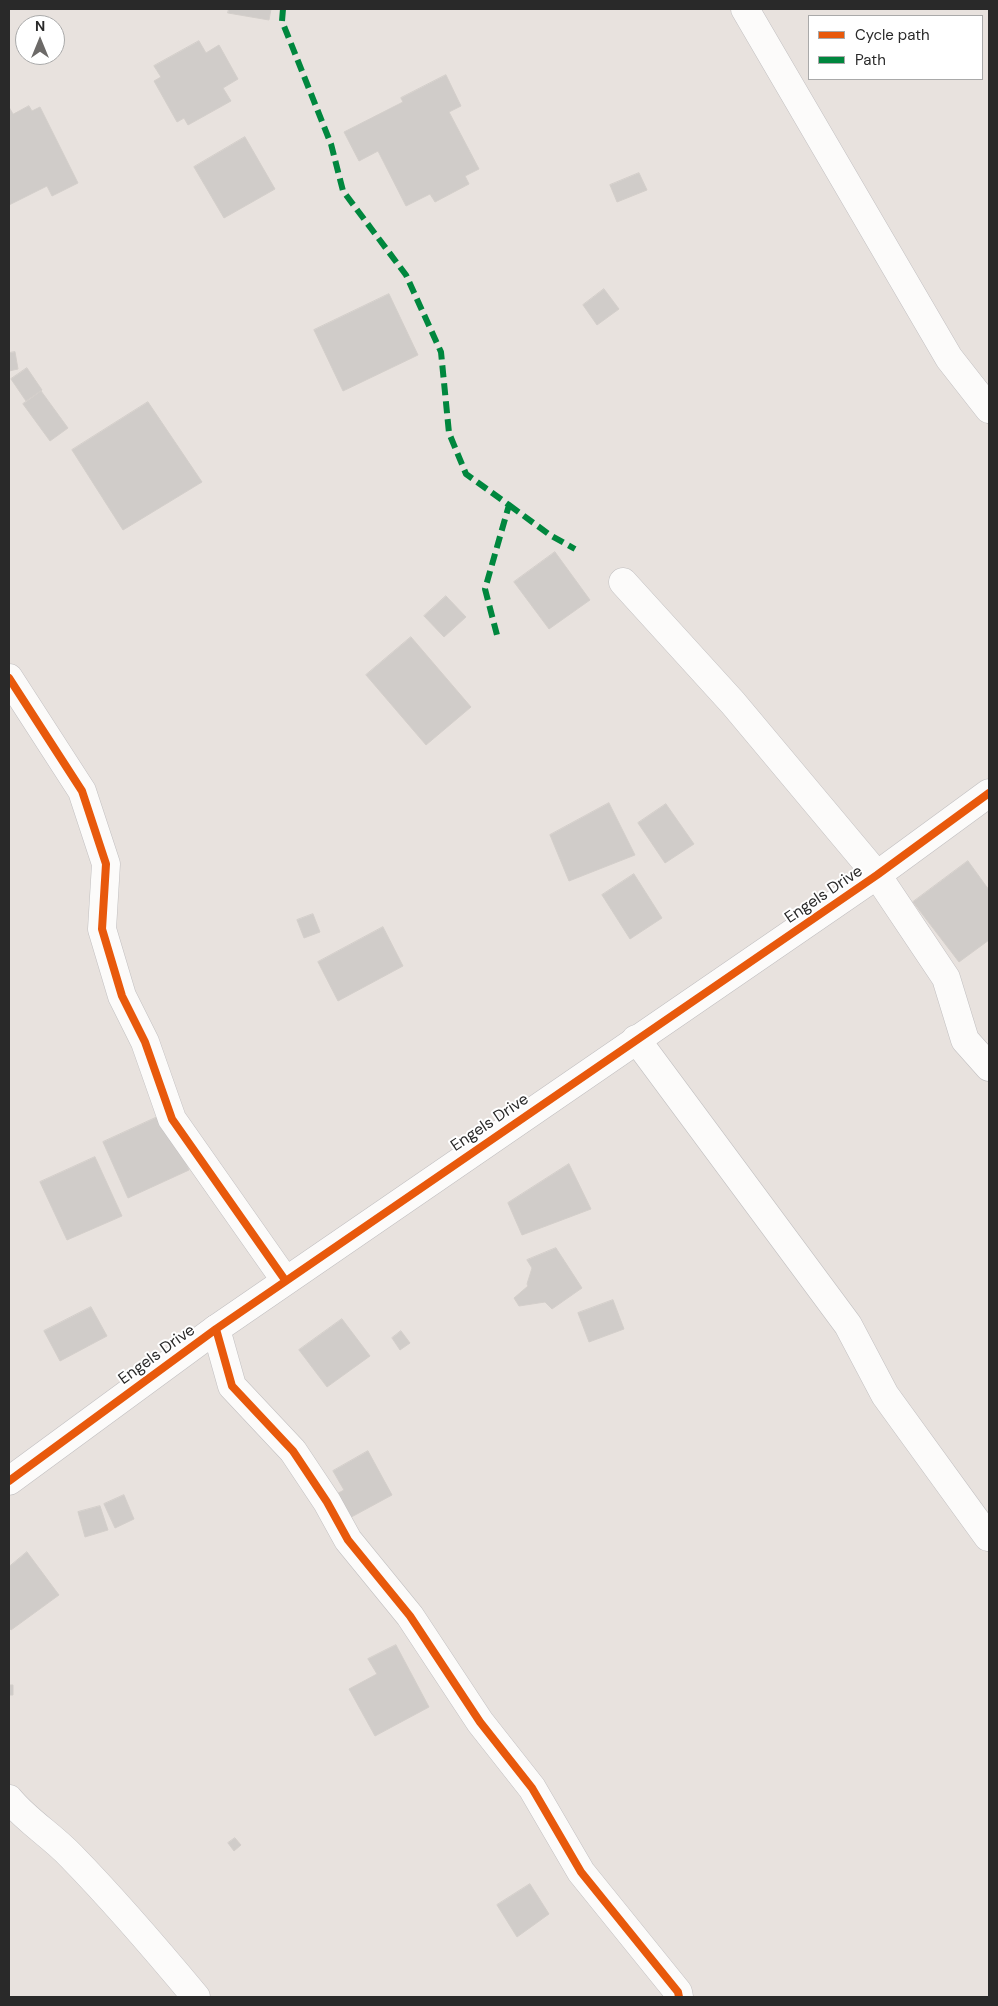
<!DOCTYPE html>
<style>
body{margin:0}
#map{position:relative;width:998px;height:2006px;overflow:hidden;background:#e8e2de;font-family:"DM Sans",sans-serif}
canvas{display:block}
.frame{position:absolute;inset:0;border:10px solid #292929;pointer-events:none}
.legend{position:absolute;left:808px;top:15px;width:175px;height:65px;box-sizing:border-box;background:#fff;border:1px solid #a9a9a9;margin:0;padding:6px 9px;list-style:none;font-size:15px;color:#292929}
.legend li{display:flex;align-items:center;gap:10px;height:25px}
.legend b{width:25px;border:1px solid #a9a9a9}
.north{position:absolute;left:15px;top:15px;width:50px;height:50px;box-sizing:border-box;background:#fff;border:1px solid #a9a9a9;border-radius:50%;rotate:0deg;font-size:14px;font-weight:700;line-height:20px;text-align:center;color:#292929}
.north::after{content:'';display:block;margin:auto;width:18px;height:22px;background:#6c6a68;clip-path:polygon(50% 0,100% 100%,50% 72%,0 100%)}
</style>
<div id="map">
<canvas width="998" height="2006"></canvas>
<div class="frame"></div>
<ul class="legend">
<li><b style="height:6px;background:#e8590c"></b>Cycle path</li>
<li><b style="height:6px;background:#00873e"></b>Path</li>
</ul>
<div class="north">N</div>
</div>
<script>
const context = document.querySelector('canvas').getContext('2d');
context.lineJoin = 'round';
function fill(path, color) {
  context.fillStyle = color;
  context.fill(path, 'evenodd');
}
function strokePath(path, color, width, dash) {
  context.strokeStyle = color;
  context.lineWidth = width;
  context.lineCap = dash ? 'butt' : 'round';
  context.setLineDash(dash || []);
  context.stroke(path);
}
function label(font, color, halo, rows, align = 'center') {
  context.font = font + ' "DM Sans",sans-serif';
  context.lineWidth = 4;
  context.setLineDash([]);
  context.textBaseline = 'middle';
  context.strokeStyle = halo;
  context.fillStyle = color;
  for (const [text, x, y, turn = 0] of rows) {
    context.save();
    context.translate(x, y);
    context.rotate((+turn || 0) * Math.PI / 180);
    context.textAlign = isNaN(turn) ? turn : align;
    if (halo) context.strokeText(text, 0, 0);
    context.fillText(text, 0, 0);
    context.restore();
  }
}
const building = new Path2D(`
 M229,9h42l-2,11 -41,-7z
 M199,41l7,12 13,-8 19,34 -15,9 8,13 -43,24 -4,-7 -7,4 -23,-41 7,-4 -7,-11z
 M446,75l15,31 -12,6 30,57 -14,7 4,8 -34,18 -5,-8 -24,12 -28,-55 -19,10 -15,-29 59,-30 -2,-4z
 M29,106l3,5 8,-4 38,76 -26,13 -5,-10 -38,19v-98l4,7z
 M245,137l30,52 -51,29 -30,-51z
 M639,173l8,17 -30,12 -7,-17z
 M604,289l15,20 -22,16 -14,-20z
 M389,294l29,61 -75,36 -29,-61z
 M15,352l3,17 -9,2v-18z
 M27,368l15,22 -16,11 -15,-22z
 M41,391l27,37 -18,13 -27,-37z
 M148,402l54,80 -79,48 -51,-80z
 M555,552l35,48 -41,29 -35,-47z
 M446,596l20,21 -22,20 -20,-21z
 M411,637l60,70 -45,38 -60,-70z
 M609,803l26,52 -66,26 -19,-46z
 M666,804l28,40 -29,19 -27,-40z
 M968,861l21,29v50l-30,22 -46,-60z
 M634,874l28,44 -32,21 -28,-44z
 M313,914l7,18 -16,6 -7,-18z
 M383,927l20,39 -65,35 -20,-39z
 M164,1114l25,56 -61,28 -25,-56z
 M95,1157l27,59 -55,24 -27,-58z
 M569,1164l22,45 -69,26 -14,-32z
 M556,1248l26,40 -30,21 -7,-7 -26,4 -5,-8 14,-12 -1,-2 5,-16 -5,-8z
 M613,1300l11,29 -35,13 -11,-29z
 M91,1307l16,29 -47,25 -16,-30z
 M342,1319l28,37 -43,31 -28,-37z
 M401,1331l9,12 -10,7 -8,-12z
 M368,1451l24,44 -48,26 -13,-24 13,-7 -11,-19z
 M124,1495l10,24 -19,9 -11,-24z
 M100,1506l8,24 -23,7 -7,-25z
 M27,1552l32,43 -48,35 -2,-3v-60z
 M396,1645l33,62 -54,29 -26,-47 28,-15 -9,-15z
 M9,1685h4v10h-4z
 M235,1838l6,7 -7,6 -6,-8z
 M530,1884l19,30 -32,23 -20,-32z`);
fill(building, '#d0ccc9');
strokePath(building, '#d3ceca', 1);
const minor = new Path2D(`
 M745,9l204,349 40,51
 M623,582l110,121 144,172 69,103 19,62 24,27
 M9,678l73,113 24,73 -4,65 20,67 23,46 27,77 113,161
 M636,1039l212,286 37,70 103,142
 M216,1329l16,57 61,65 34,51 21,38 62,76 70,106 52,66 49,84 97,120 1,5
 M9,1799c18,22 42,36 62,57 44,45 85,93 125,141`);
const tertiary = new Path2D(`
 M9,1481l207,-152 661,-454 112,-82`);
strokePath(minor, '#c1bfc0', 29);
strokePath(tertiary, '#c1bfc0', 29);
strokePath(minor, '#fcfbfa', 28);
strokePath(tertiary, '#fcfbfa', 28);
strokePath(new Path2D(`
 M283,9l-1,12 49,123 12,47 63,84 35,77 8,81 17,41 43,31 -24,84 12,46
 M509,505l41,30 25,14`), '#00873e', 6, [12, 6]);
strokePath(new Path2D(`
 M9,678l73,113 24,73 -4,65 20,67 23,46 27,77 113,161
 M216,1329l16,57 61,65 34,51 21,38 62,76 70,106 52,66 49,84 97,120 1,5
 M9,1481l207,-152 661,-454 112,-82`), '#e8590c', 8);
label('16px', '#292929', '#fff', [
 ["Engels Drive",824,895,-34],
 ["Engels Drive",490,1123,-34],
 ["Engels Drive",157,1355,-36]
]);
</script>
